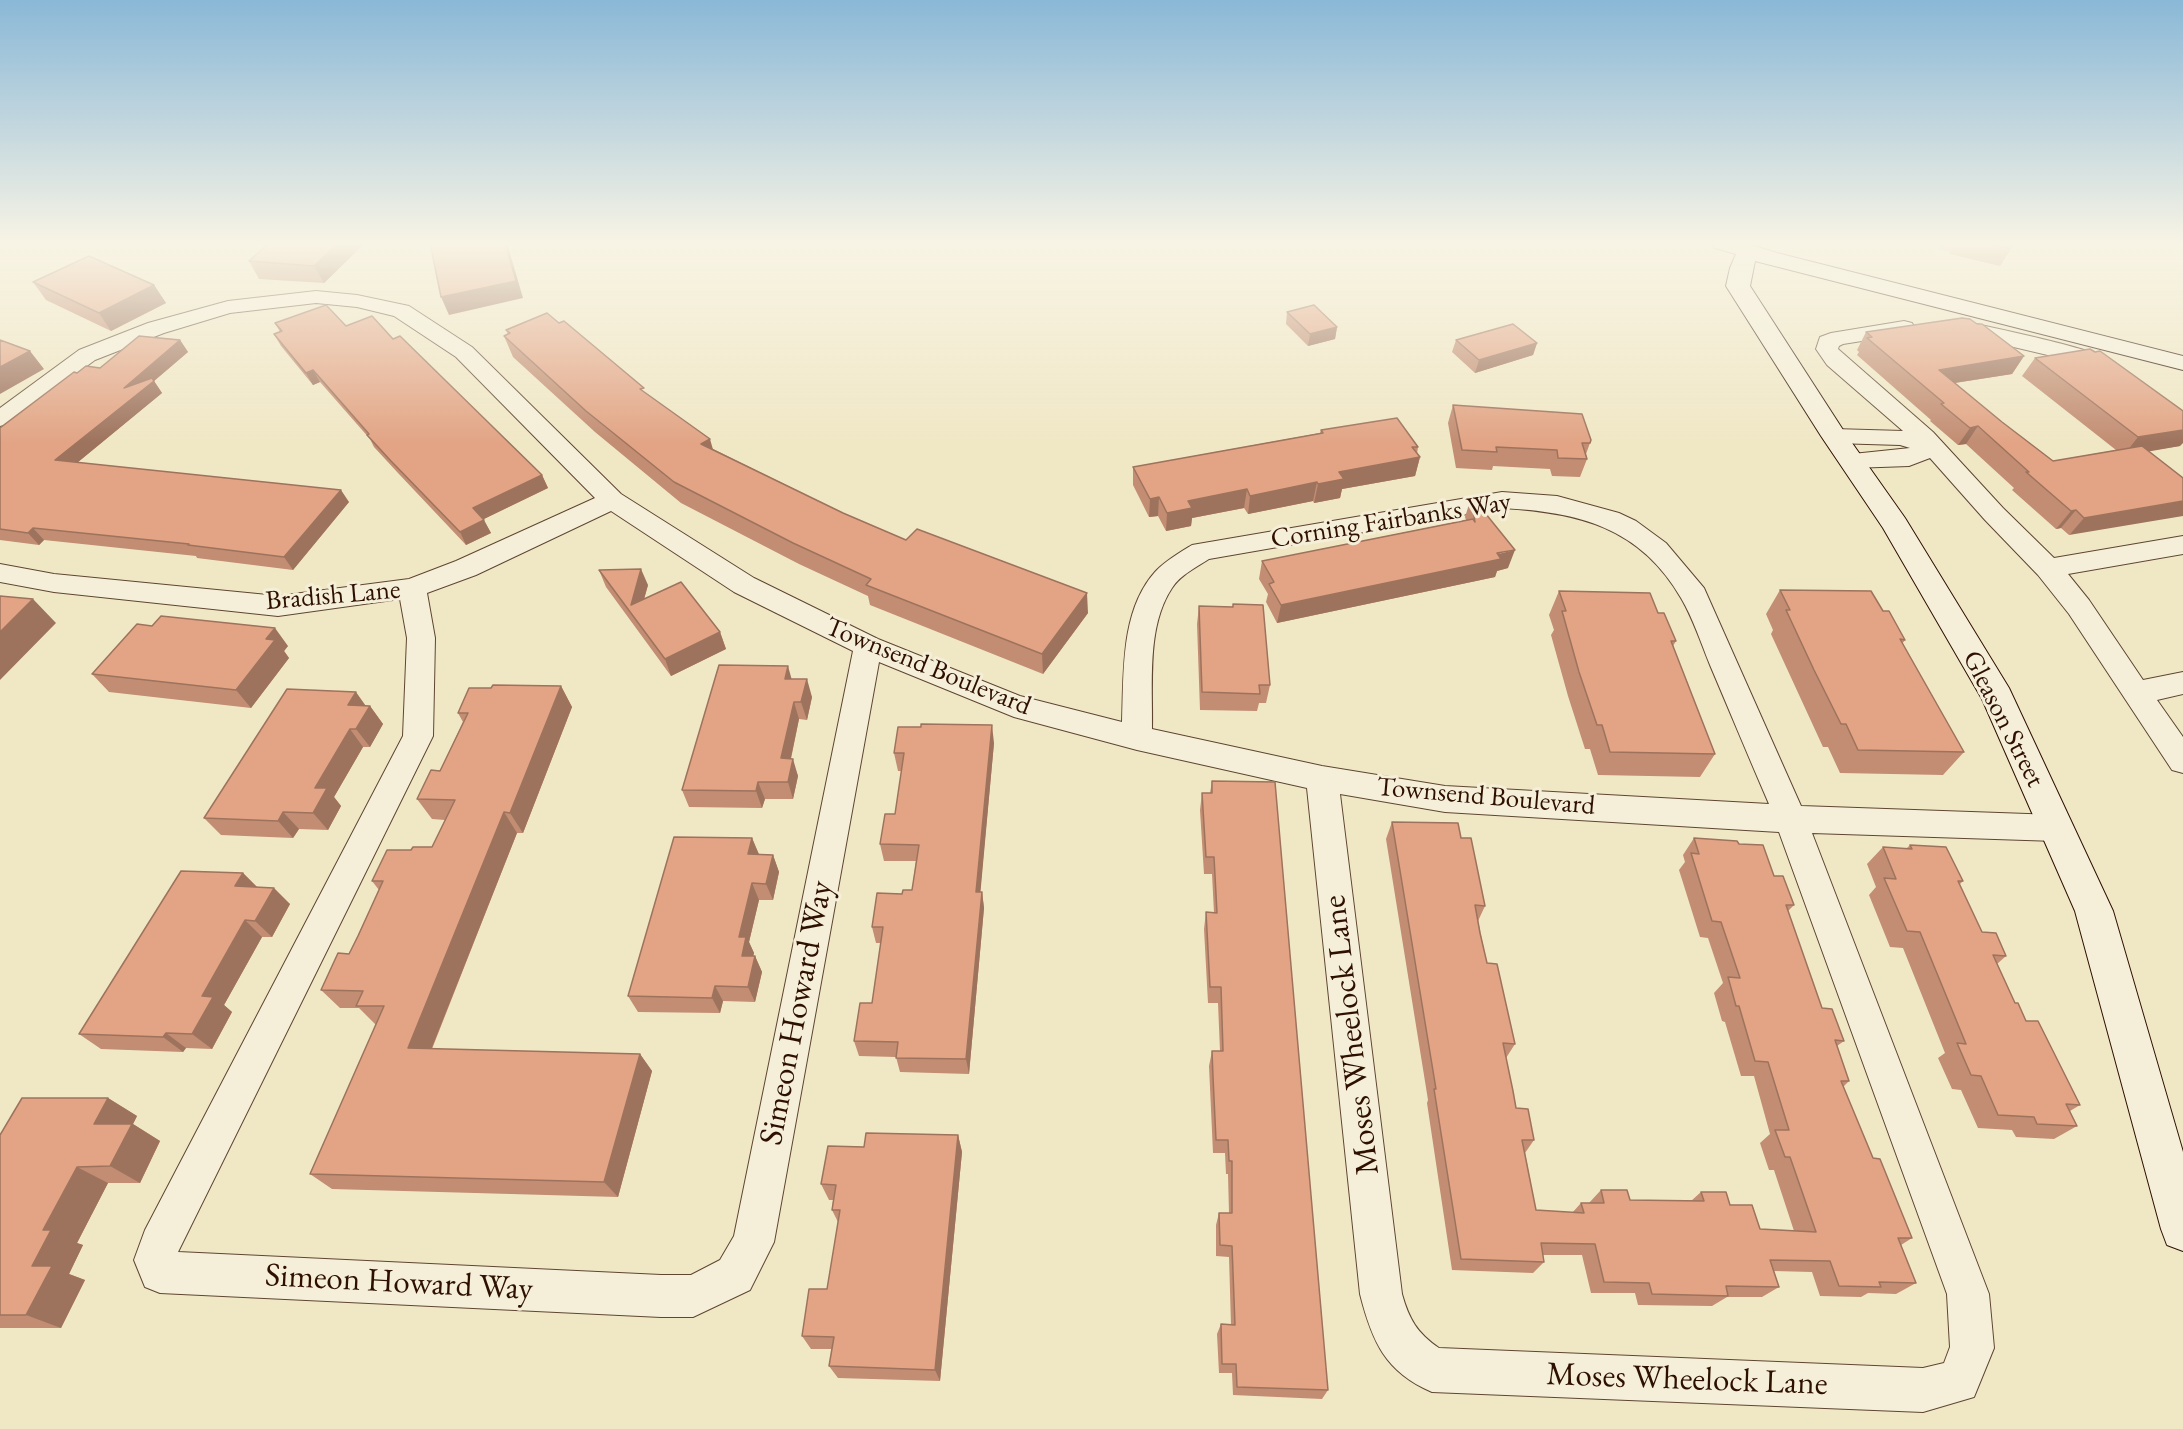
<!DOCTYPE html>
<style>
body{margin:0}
canvas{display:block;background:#f0e7c5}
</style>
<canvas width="2183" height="1429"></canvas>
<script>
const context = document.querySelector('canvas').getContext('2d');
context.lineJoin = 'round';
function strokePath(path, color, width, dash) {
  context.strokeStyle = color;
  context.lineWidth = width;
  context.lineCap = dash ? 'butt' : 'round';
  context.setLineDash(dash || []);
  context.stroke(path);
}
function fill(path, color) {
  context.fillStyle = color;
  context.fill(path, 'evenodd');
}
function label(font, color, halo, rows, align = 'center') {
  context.font = font + ' "EB Garamond",serif';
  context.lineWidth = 6;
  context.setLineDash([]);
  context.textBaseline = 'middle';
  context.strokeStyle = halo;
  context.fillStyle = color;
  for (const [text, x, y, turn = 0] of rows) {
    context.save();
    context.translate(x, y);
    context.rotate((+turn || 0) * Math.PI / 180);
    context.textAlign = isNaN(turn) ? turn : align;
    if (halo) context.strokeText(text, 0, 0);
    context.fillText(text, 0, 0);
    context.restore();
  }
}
const street = new Path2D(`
 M316,291l41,4 52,11 63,41 149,147 133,84 124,61 142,57 102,26c2,-48 -2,-111 33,-150 10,-11 24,-19 37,-27l310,-53 55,4 62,17 17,8 30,22 38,45 97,218 255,9 11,4 5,9 -5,9 -11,4 -244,-8 177,461 5,54 -20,49 -51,15 -491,-20c-47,-20 -60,-51 -72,-98l-53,-506 -170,-38 -123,-33 -135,-55 -105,580 -24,48 -57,27h-32l-501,-24 -15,-6 -11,-27 11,-30 258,-494 4,-98 -7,-39 -122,17 -224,-24 -54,-10v-18l54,10 224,22 131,-17 47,-18 139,-63 -139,-141 -62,-41 -37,-9 -41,-4 -86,10 -66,20 -69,27 -87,64 -8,2v-18l79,-58 69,-27 80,-22zM1502,508c76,4 138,19 179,90 12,20 20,45 29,67 20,47 39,93 59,139l-324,-18 -123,-20 -170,-37c1,-44 -6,-102 20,-141 8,-13 25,-21 37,-29zM611,511l123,81 119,59 -119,585 -14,24 -29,15h-30l-483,-23 255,-516 2,-98 -8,-45 49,-18zM1340,794l105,18 334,20 168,462 3,53 -6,16 -21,5 -484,-20c-22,-15 -30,-29 -37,-54z
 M1958,320c25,6 149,30 159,45l-3,5 -8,2 -33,-11 -123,-29 -3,-5 3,-5z
 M1904,321l8,2 3,5 -3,5 -69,11 -4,2 -1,3 95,83 70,76 51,50 129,-22v18l-115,20 21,26 54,80 40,-8v22l-26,6 26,37v36l-11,-3 -103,-156 -31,-39 -53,-55 -55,-62 -21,8 -57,2 -9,-3 -3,-5 3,-5 67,-7 -10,-3 -66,-2 -9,-2 -3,-5 3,-5 9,-2 69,2 -76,-66 -11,-16 4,-12 11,-4z`);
const secondary = new Path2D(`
 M1712,243h33l32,10 406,103v14l-428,-109 -5,25 95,147 60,85 104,170 104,223 70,241v99l-16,-6 -6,-16 -86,-318 -93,-212 -99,-171 -62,-92 -95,-150 4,-18 6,-14 -21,-6z`);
strokePath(street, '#5e4631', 2);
strokePath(secondary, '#2e1000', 2);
fill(street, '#f5efd9');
fill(secondary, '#f5efd9');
fill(new Path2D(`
 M365,243l-41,40 -65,-4 -10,-18z
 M1940,243h72l-1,6 -11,17 -50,-12v-2l-11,-3z
 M33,282l121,3 12,18 -55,28 -65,-31z
 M1287,312l50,15 -2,12 -27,7 -22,-22z
 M275,323l71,3 47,13 149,136 6,13 -65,31 8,14 -25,12 -68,-72 -24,-26 -4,-8 -50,-57 -7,3 -32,-39 -7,-12 6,-2z
 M506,330l139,63 68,56 130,64 63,27 182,73 -45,61 -173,-69 -2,-9 -69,-32 -118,-61 -86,-71 -82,-75 -9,-21 4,-2z
 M1866,332l158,24 -12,18 -57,9 47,39 51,39 63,-11 -94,-74 13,-18 145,88 -32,5 -79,84 -8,-7 -5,1 -44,-39 2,-2 -48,-44 -8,1 -28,-24 1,-1 -74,-65 2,-3 -2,-2z
 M180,340l8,12 -34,29 8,12 -84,69 271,40 -56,68 -96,-12 -1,-2 -152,-16 -5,5 -39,-5v-112l77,-55 23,-5z
 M1456,340l81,3 -4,12 -58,18 -23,-21z
 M1453,405l137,38 -4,11 1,5 -7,18 -28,-1 -2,-7 -57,-3 -1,4 -36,-2 -8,-45z
 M1321,430l97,17 -1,7 3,3 -5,19 -73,13 -2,9 -26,5 -1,-2 -65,13 -4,-6 -52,10 -1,8 -25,5 -8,-15 -9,1 -16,-32v-18l187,-34z
 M1471,498l37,70 -11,3 -2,6 -218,46 -11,-21 2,-8 -9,-15 3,-18 204,-41 -1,-3z
 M599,570l49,15 -4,14 76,33 6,17 -55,27 -65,-89z
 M1780,590l103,21 22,29 -3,4 62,108 -21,23 -103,-2 -12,-26h-5l-52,-113 2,-4 -7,-16z
 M1559,591l99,22 18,28 -3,5 42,108 -15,23 -102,-2 -8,-26h-5l-17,-53 -17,-61 3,-5 -5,-15z
 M1199,606l71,79 -4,18h-7l-2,8 -57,-1 -3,-86z
 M288,646l-4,5 5,7 -38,50 -142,-16 -17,-18z
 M791,679l21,18 -5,23 -8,-1 -8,40 7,17 -5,23h-28l-3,9 -73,-1 -7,-17z
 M561,686l11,21 -49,126h-6l-85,216 208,5 12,17 -34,126 -286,-8 -22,-15 66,-150h-1l-16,-16h-19l-19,-18 28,-36 30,-64 -7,-9 39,-31 21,-3 13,-27 -13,-1 -15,-20 23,-28 23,-49 -5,-9 33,-25z
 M366,706h4l13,18 -13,23h-7l-29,50 7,9 -13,24 -29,-1 -6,9 -72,-3 -17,-17z
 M994,743l-14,149h2l2,16 -15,166 -69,-2 -4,-15 -37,-1 -5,-15 18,-38 9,-60h-5l-4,-16 30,-33 10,-4 4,-29h-32l-4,-17 15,-30 7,-43h-4l-4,-18z
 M1212,781l116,609 -6,9 -89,-4 -1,-22h-13l-2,-39 4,-10 10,1 -2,-68 -13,-1v-31l3,-12h10l-1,-39h-2l-1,-21h-12l-4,-87 3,-15h8l-2,-48h-10l-4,-74 2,-17 8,1 -2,-39h-8l-4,-64 2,-17h8z
 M1392,822l69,16 24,68 -7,15 9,42 28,81 -9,14 10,50 18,32 -9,13 11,57 36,3 9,-10h8l12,-13 29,10 61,1 10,-9 29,13 30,24 34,2 -20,-61h-5l-9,-27 10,-9 -16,-58h-13l-16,-54 -3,-1 -8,-28 9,-10 -15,-45 -8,-1 -21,-67 6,-8 -2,-7 11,-17 45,6 35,32 20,29 -6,6 34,97 22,33 -7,5 12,35 -6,6 30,71 39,80 -11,7 15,38 -20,11 -28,-1 -7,4 -41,-1 -8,-24 -38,-1 5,16 -17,10h-35l-15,9 -74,-1 -3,-12h-44l-9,-38h-39l1,7 -11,11 -81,-3 -25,-167 1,-3 -42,-261z
 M752,838l7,16 14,1 6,17 -6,28h-14l-10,42 5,11 -1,3h2l7,16 -7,30 -32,-1 -3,12 -82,-1 -10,-16z
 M1910,845l53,36 -4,4 23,47 24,24 -9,8 18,39 65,102 -10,6 7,15 -23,13 -38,-2 -4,-7 -34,-2 -17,-38 -9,-1 -14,-31 7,-5 -42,-105 -13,-1 -21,-52 7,-8 -9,-23 16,-17 23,2z
 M243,873l14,14 33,17 -18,33h-10l-38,68 8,7 -20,37 -26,-1 -3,4 -82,-3 -22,-15z
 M108,1098l29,18 -4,8 27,17 -20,42h-32l-31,60 6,2 -14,29 16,6 -24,48h-61v-193z
 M958,1135l4,17 -22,229 -102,-3 -9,-12 3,-17h-21l-9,-13 25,-47 11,-67 -6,-12 1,-10h-4l-8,-16 43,-37z`), '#c28d72');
fill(new Path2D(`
 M338,243h27l-41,40 -10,-17z
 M505,243h2l16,55 -74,17 -8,-18z
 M154,285l12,18 -55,28 -12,-18z
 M1337,327l-2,12 -27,7 2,-12z
 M180,340l8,12 -34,29 8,12 -96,79 -11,-12 69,-72z
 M1537,343l-4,12 -58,18 4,-13z
 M30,351l14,18 -44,25v-27z
 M2024,356l-12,18 -84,13 11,-17z
 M313,370l7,12 -7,3 -7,-12z
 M1978,426l-12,18 -8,1 12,-17z
 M2183,430v13l-3,3 -57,10 15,-19z
 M710,439l6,21 -15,-16z
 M1420,457l-5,19 -73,13 -2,9 -26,5 4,-19 21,-12z
 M542,475l6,13 -68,33 -7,-13z
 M1317,482l-4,19 -65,13 2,-18z
 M1247,489l-3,19 -52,10 -1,8 -25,5 1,-18 21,-12z
 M341,490l8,12 -56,68 -9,-13z
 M1159,497l-1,19 -9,1 1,-18z
 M2183,501v15l-114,19 15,-17z
 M2076,510l-15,18 -5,1 15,-18z
 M484,520l7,13 -25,12 -6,-13z
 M33,528l11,12 -5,5 -11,-12z
 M1515,550l-7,18 -11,3 -2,6 -218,46 4,-18z
 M641,569l7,16 -10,36 -7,-16z
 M1087,593l1,20 -45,61 -1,-20z
 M33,599l23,24 -56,57v-48z
 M275,628l13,18 -4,5 5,7 -38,50 -15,-18 30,-51z
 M720,632l6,17 -55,27 -6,-17z
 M788,666l5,18 -8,-5z
 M807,679l5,18 -5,23 -6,-18z
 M561,686l11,21 -49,126 -13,-20z
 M356,692l12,17 2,-3 13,18 -13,23 -14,-18 -8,-24z
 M794,702l5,17 -12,57 -6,-18z
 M992,725l2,18 -15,165 -3,-16z
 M350,729l13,18 -29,50 7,9 -13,24 -15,-17 2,-25z
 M793,759l5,17 -5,23 -5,-17z
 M758,782l7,17 -3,9 -6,-17z
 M283,812l16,17 -6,9 -15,-17z
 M504,812l13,21 -92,232 -17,-17z
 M752,838l7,17 -11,-1z
 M773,855l6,17 -6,28 -7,-16z
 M243,873l17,17 -25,-4z
 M752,883l7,17 -10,42 5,11 -5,19 -7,-16 -3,-19z
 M274,888l16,16 -18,33 -17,-16z
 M982,892l2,16 -15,166 -3,-15z
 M245,920l17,17 -38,68 8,7 -20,37 -20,-15 10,-38z
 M755,956l7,16 -7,30 -7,-15z
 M715,986l8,15 -3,12 -8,-15z
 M166,1033l20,15 -3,4 -20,-15z
 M640,1054l12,17 -34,126 -14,-15z
 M108,1098l29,18 -4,8 27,17 -20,42 -30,-17 -16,-42z
 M958,1135l4,17 -22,229 -5,-11z
 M77,1167l31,16 -31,60 6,2 -14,29 16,6 -24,48 -35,-13 6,-49 11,-36z`), '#9e735d');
const building = new Path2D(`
 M269,243h69l-24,23 -65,-5z
 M430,243h75l11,38 -75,16z
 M1987,243h25l-1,6z
 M89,256l65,29 -55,28 -66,-31z
 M326,305l20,21 26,-10 21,23 7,-3 142,139 -69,33 11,12 -24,12 -69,-71 -24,-26 2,-1 -56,-64 -7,3 -32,-39 8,-3 -7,-8z
 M1314,305l23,22 -27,7 -23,-22z
 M547,313l12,10 5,-2 80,67 -4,1 70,50 -9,5 142,69 63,27 11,-11 170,64 -45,61 -176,-69 5,-6 -78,-36 -119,-61 -88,-71 -82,-75 6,-3 -4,-3z
 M1962,318l8,1 7,5h5l42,32 -85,14 63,52 51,39 89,-15 41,32v23l-99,17 -8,-8 -5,1 -45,-39h3l-51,-46 -8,2 -29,-24 3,-1 -77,-65 5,-1 -6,-5z
 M1513,324l24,19 -58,17 -23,-20z
 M139,336l41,4 -56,48 28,-10 2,3 -99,79 286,30 -57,67 -96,-12 1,-1 -156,-16 -5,5 -28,-4v-101l74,-56 3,1 9,-7 14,2z
 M0,340l30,11 -30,16z
 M2090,349l5,3 5,-1 83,60v19l-45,7 -103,-79z
 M1453,405l129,9 9,26 -1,3h-8l5,16 -29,-1 -1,-8 -61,-3 1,5 -35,-2z
 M1397,418l21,29h-6l8,10 -81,15 5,7 -26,5 -1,-2 -67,14 -3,-7 -59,12 4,7 -25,5 -8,-16 -9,2 -17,-32 190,-34 -2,-3z
 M1471,498h2l42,52 -18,3 4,6 -220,46 -12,-21 5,-2 -12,-21 211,-42 2,3z
 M641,569l-10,36 50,-23 39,50 -55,27 -66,-89z
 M1780,590l91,1 12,20h6l16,29 -5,-1 64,113 -106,-2 -12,-26h-5l-27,-54 -28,-60h4z
 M1559,591l91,2 8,20h6l12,28h-5l44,113 -105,-2 -8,-27h-5l-18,-53 -17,-61h4z
 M0,596l33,3 -33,33z
 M1233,604l30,1 7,80h-11l1,9 -58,-2 -3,-86 34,1z
 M161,616l114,12 -9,11 9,1 -39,50 -144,-16 45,-50 15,2z
 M719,665l69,1 -3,13h22l-6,23h-7l-13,56 12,1 -5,23h-30l-2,9 -74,-1z
 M493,685l68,1 -51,127 -6,-1 -96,236 232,6 -36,128 -294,-8 74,-168h-28l7,-15 -42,-1 17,-37 11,1 9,-18 25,-55h-11l15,-31h24l2,-3h19l23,-47 -38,-1 14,-29 9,1 28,-58h-10l11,-25h22z
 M287,689l69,3 -8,13 22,1 -14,23h-6l-35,59h12l-14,25 -30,-1 -5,9 -74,-3z
 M921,724l71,1 -16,167h6l-16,167 -70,-1 2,-16 -44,-1 6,-38h12l11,-76h-11l5,-34 25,1 1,-4h9l7,-45 -39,-1 5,-30h10l9,-61h-10l4,-26h23z
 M1212,781l63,1 53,608 -91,-3 -1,-23h-14l-1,-40 14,1 -3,-79 -12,-1 -1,-32h13v-52h-3l-1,-21h-12l-3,-63 -1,-26h11l-2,-64h-11l-4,-75 11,1 -3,-56h-8l-4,-64h10z
 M1392,822l66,1 3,15h10l14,68 -10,-1 5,28 7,30 10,1 18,80 -12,-1 10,48 3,17 12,1 6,31h-12l14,70 48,3 -3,-10h23l-3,-13h26l3,10 74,1 -3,-9h25l4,13h22l8,24 56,3 -26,-75h-5l-10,-27h14l-21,-68 -13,-1 -16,-55h-3l-8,-29 12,1 -19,-56 -9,-1 -21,-68 8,1 -5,-16 43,3 2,3 24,1 11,31h9l11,29h-8l36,103 10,1 12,32 -9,-1 14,41h-8l32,77 7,1 32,79h-14l18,45 -37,-1 2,5 -42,-1 -9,-25 -60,-1 9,27 -53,-1 2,10 -76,-2 -3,-11 -45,-1 -9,-38 -54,-1 3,19 -83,-3 -27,-170h2z
 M674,837l78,1 -4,16 25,1 -7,29 -14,-1 -13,54h7l-4,19h13l-7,31 -33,-1 -3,12 -84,-2z
 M1910,845l36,2 17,34h-5l24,51 14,1 10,23 -13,-1 22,48h3l8,18h12l42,84 -14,-1 11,22 -40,-2 -3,-7 -36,-2 -17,-39 -10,-1 -14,-32 9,1 -46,-112 -13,-1 -23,-53 12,1 -13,-32 29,2z
 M181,871l62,2 -8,13 39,2 -19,33 -10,-1 -43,76 11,1 -21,37 -26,-1 -3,4 -84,-3z
 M22,1098h86l-14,26h38l-22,42 -33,1 -34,63h8l-19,36h20l-26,49h-26v-180z
 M866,1133l92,2 -23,235 -106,-4 5,-29 -32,-1 7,-47h18l13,-79h-8l4,-25 -15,-1 7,-38 36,1z`);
fill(building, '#e2a485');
strokePath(building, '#9e735d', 1.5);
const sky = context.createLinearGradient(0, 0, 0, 443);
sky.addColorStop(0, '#8ab8d7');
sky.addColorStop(0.55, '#f8f4e5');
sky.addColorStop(1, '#f8f4e500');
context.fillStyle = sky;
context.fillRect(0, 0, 2183, 443);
label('27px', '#2e1000', '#f5efd9', [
 ["Corning Fairbanks Way",1391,521,-9],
 ["Bradish Lane",333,596,-5],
 ["Townsend Boulevard",928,667,22],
 ["Gleason Street",2003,719,63],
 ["Townsend Boulevard",1486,797,5]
]);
label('33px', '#2e1000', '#f5efd9', [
 ["Simeon Howard Way",797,1013,-79],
 ["Moses Wheelock Lane",1352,1035,-97],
 ["Simeon Howard Way",399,1283,3],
 ["Moses Wheelock Lane",1687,1380,2]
]);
</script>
